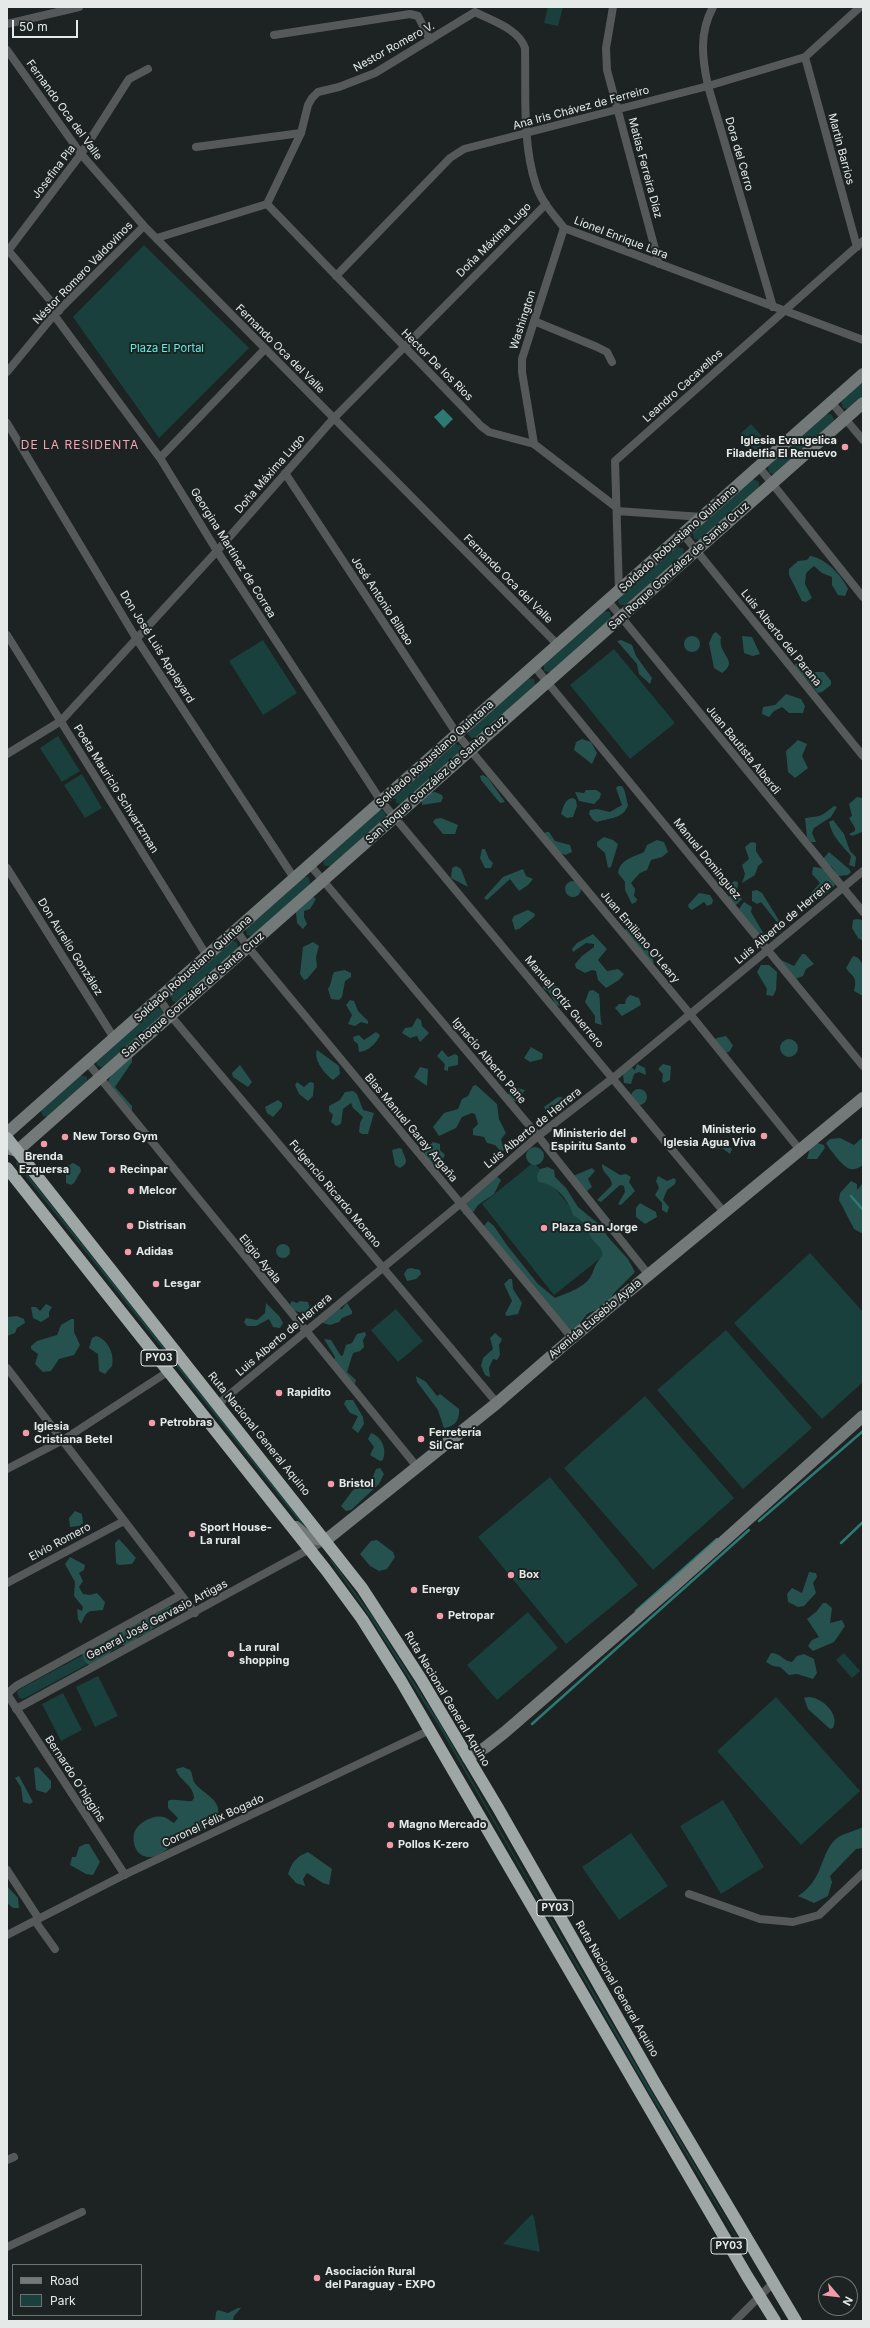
<!DOCTYPE html>
<meta charset="utf-8">
<style>
body{margin:0}
#map{position:relative;width:870px;height:2328px;overflow:hidden;background:#1c2322;font-family:Inter,sans-serif}
canvas{display:block}
.frame{position:absolute;inset:0;border:8px solid #e5eae9;pointer-events:none}
.legend{position:absolute;left:12px;top:2264px;width:130px;height:52px;box-sizing:border-box;background:#1c2322;border:1px solid #6c7372;margin:0;padding:5px 7px;list-style:none;font-size:12px;color:#e5eae9}
.legend li{display:flex;align-items:center;gap:8px;height:20px}
.legend b{width:20px;border:1px solid #6c7372}
.north{position:absolute;left:818px;top:2276px;width:40px;height:40px;box-sizing:border-box;background:#1c2322;border:1px solid #6c7372;border-radius:50%;rotate:118deg;font-size:11px;font-weight:700;line-height:16px;text-align:center;color:#e5eae9}
.north::after{content:'';display:block;margin:auto;width:14px;height:18px;background:#f39aab;clip-path:polygon(50% 0,100% 100%,50% 72%,0 100%)}
.scale{position:absolute;left:12px;top:20px;width:66px;height:18px;box-sizing:border-box;border:2px solid #e5eae9;border-top:0;padding-left:5px;font-size:12px;line-height:14px;white-space:nowrap;color:#e5eae9;-webkit-text-stroke:3px #1c2322;paint-order:stroke}
</style>
<div id="map">
<canvas width="870" height="2328"></canvas>
<div class="frame"></div>
<ul class="legend">
<li><b style="height:5px;background:#737978"></b>Road</li>
<li><b style="height:11px;background:#19403d"></b>Park</li>
</ul>
<div class="north">N</div>
<div class="scale">50 m</div>
</div>
<script>
const context = document.querySelector('canvas').getContext('2d');
context.lineJoin = 'round';
function fill(path, color) {
  context.fillStyle = color;
  context.fill(path, 'evenodd');
}
function strokePath(path, color, width, dash) {
  context.strokeStyle = color;
  context.lineWidth = width;
  context.lineCap = dash ? 'butt' : 'round';
  context.setLineDash(dash || []);
  context.stroke(path);
}
function label(font, color, halo, rows, align = 'center') {
  context.font = font + ' Inter,sans-serif';
  context.lineWidth = 4;
  context.setLineDash([]);
  context.textBaseline = 'middle';
  context.strokeStyle = halo;
  context.fillStyle = color;
  for (const [text, x, y, turn = 0] of rows) {
    context.save();
    context.translate(x, y);
    context.rotate((+turn || 0) * Math.PI / 180);
    context.textAlign = isNaN(turn) ? turn : align;
    if (halo) context.strokeText(text, 0, 0);
    context.fillText(text, 0, 0);
    context.restore();
  }
}
fill(new Path2D(`
 M548,7h15l-5,19 -14,-3z
 M144,245l105,103 -90,90 -86,-121z
 M863,381v15l-15,13 -5,-1 -2,-7z
 M826,414h5l3,5 -1,3 -59,52 -5,-1 -1,-7z
 M751,424l15,17 -10,10 -16,-17z
 M753,479l6,3v6l-59,52 -6,-1 -1,-7z
 M677,546l7,3 -1,5 -57,51h-6l-2,-4 1,-4z
 M604,611l6,1 1,6 -61,54 -6,-1v-6z
 M263,640l34,53 -34,22 -34,-54z
 M614,649l61,74 -45,36 -60,-74z
 M528,678l6,1 1,6 -59,53h-5l-3,-4 2,-4z
 M58,736l22,35 -18,11 -22,-34z
 M455,744l6,2v5l-60,53 -5,-1 -1,-7z
 M82,774l20,34 -17,10 -21,-33z
 M379,810l6,1 1,6 -55,49h-6l-2,-3 2,-4z
 M304,877h5l1,7 -58,52 -5,-1 -1,-6z
 M232,941l5,1 1,6 -62,54 -4,-1 -1,-6z
 M157,1008l4,1 2,5 -61,54 -5,-3 -1,-4z
 M81,1075l6,2v4l-40,36 -4,-1 -2,-5z
 M16,1162l2,1 291,366 -3,1 -290,-366z
 M534,1162l73,91 -53,42 -72,-91z
 M810,1253l53,59v70l-41,37 -88,-96z
 M396,1309l27,32 -25,21 -27,-32z
 M726,1330l86,98 -69,61 -86,-99z
 M645,1396l89,102 -81,72 -89,-102z
 M550,1477l88,108 -72,59 -88,-107z
 M331,1559l41,57 70,111 93,165 226,387 -117,-195 -204,-356 -70,-111 -40,-57z
 M180,1603l3,3 -25,13 2,6 -137,74 -4,-1 -2,-5 1,-3z
 M528,1612l30,36 -61,52 -30,-35z
 M844,1653l16,18 -8,7 -16,-18z
 M98,1676l20,40 -23,11 -19,-40z
 M63,1693l19,37 -21,11 -19,-37z
 M776,1697l84,94 -59,54 -84,-94z
 M723,1800l41,67 -43,27 -41,-68z
 M631,1833l37,53 -49,34 -37,-53z
 M532,2214l2,3 6,35 -37,-8z`), '#19403d');
fill(new Path2D(`
 M810,556c15,2 32,19 38,33l-3,7 -7,-1 -6,-10v-8l-10,-4 -8,-7 -8,7 -1,11 7,14 -6,4 -4,-1 -13,-26v-6l9,-8 9,-1z
 M716,632l5,5c-4,18 19,23 1,36l-8,-5 -5,-25 4,-9z
 M684 644a8 8 0 1 1 16 0a8 8 0 1 1-16 0Z
 M742,636l10,1 8,17 -7,2 -9,-3z
 M621,640l11,5 4,11 16,22 -2,6 -11,-10 -2,-10 -20,-23z
 M798,663l16,9h10l7,9v4l-9,7 -4,1 -22,-25 -1,-4z
 M786,694l15,5 4,7 -2,7h-14l-7,-6 -8,4 -5,6 -7,-3 1,-7 12,-2z
 M582,739l9,3 6,11 -5,11 -18,-14 2,-8z
 M798,740l9,4 -5,12 6,12 -13,10 -7,-6 -2,-21z
 M483,775l5,3 17,24 -5,1 -19,-23 -1,-4z
 M618,786h4c4,5 4,13 6,19 -4,14 -20,13 -31,17l-4,-2 -4,-6 1,-4 7,-1 13,3 12,-7 -6,-17z
 M586,790h10l5,3 -1,5 -6,6 -15,-3 -4,-9 9,1z
 M435,792l7,3 1,3 -2,4 -19,3v-5l7,-7z
 M857,797l6,1 -1,34 -10,4 -3,-2 6,-3v-3l-6,-10 3,-2 -3,-12z
 M573,798l3,2 1,6 -4,11 -6,1 -6,-4c2,-6 4,-16 12,-16z
 M834,806l3,1 -6,10 -17,11 -2,5 4,9h-5l-4,-5 -2,-19c17,-2 15,-1 29,-12z
 M441,818l17,7 -3,9h-12l-10,-12 2,-3z
 M833,820l11,14 6,17 6,6 -1,10 -6,-2 2,-9c-9,-11 -19,-19 -22,-34z
 M546,832h3l6,9 15,4 2,7 -7,3 -20,-9 -2,-11z
 M604,837l9,3 5,4 -7,23 -3,1 -3,-15 -8,-7v-4z
 M657,840l7,2 4,10 -6,5 -11,3 -4,10 -7,3 -9,10 4,6 -1,7 3,3 -1,3 -4,2 -7,-14v-8l-7,-9c2,-14 16,-16 26,-21l3,-7z
 M751,842l5,1v8l7,11 -5,4 -3,9 -13,8 3,-9 -3,-9 7,-6 -4,-12z
 M482,849h3l4,10 4,4 -2,5h-6l-5,-10z
 M829,852l20,17 2,3 -3,3 -10,1 -6,-9 -10,-7z
 M456,866l5,3 7,18 -17,-9 1,-10z
 M813,867c11,-1 18,9 22,18l-13,13 -10,4 -4,-1 3,-8 9,-10 -8,-9z
 M523,869l3,7 7,3 -5,6 -9,6 -9,-12 -23,21 -3,-2 19,-21z
 M565 889a8 8 0 1 1 16 0a8 8 0 1 1-16 0Z
 M734,881l4,1 -1,11 5,6 -8,8 -7,-1 -3,-4 7,-8 -2,-8z
 M757,890l5,3 18,29h-3l-16,-20 -4,2 -5,-3v-10z
 M699,893l11,2 3,5 -1,4 -5,2 -3,-4 -12,8 -3,-2 -1,-3z
 M313,897l3,2 -6,10 -6,2v6l3,7 -4,5 -6,-6 -1,-11z
 M744,902l8,5 -1,5 14,24 -2,7 -24,-34z
 M528,910l7,4 -1,3 -15,12 -4,1 -3,-10 2,-4z
 M857,919l6,1v21l-5,-3 -6,-10 1,-8z
 M628,928c7,4 26,28 26,35h-4l-27,-32z
 M593,934l14,15 -9,11 9,11 11,-2 6,5 -5,6 -13,8 -8,-8 -2,-9 -4,-1 -7,3 -9,-5 -1,-4 7,-8 12,-9v-3l-8,-1 -13,9 -1,-3 5,-6z
 M313,942l6,4 -3,11 1,10 -10,12 -3,1 -4,-6 3,-27z
 M802,954h3l9,10 -8,5 -3,7 -8,3 -16,-20 15,7z
 M853,956c15,2 10,28 10,40l-9,-5c4,-15 -2,-14 -8,-23z
 M761,965h8l8,7 -1,18 -3,6 -7,-1 1,-6 -10,-17z
 M345,970l6,3v4l-6,4 -3,16 -3,3 -8,-1 -3,-10c4,-6 3,-11 6,-17z
 M548,984l12,3v19l-4,-1 -7,-13 -6,-4 1,-3z
 M593,990l6,4c2,11 0,20 3,31l-7,-2v-7l-10,-14 4,-11z
 M630,995l9,3 2,7 -19,11 -7,-8 4,-4h6l1,-5z
 M350,1000l4,1 4,10 10,10v3l-7,-2 -6,4 -7,-2 4,-9 -6,-10z
 M417,1018l4,2 1,6 7,7 -9,9 -3,-6 -7,2 -8,-5 3,-5 7,-1z
 M376,1032l4,3c-3,8 -13,17 -21,17l-1,-8 -4,-3 -1,-4 6,-2 5,5z
 M726,1036l7,9 -3,6 -4,2 -14,-12 5,-3z
 M780 1048a9 9 0 1 1 18 0a9 9 0 1 1-18 0Z
 M531,1047l12,7 -1,5 -12,3 -6,-4z
 M317,1050l22,16 1,8 -7,6c-8,-6 -20,-20 -16,-30z
 M442,1050l6,7 7,-3 3,2v9l-10,2v4l-4,-1 1,-6 -8,-8z
 M132,1057v5l-17,25 17,19v5l-25,-26c5,-17 14,-17 25,-28z
 M637,1064l8,4 1,7 -7,-3 -5,2 -3,10 -7,-1 -1,-9 8,-7 4,3z
 M663,1064l8,2 -1,14 -6,3 -2,-2 1,-7 -5,-5z
 M240,1065l12,17 -4,5 -15,-10 -1,-4z
 M420,1067l8,2 -1,17 -13,-9z
 M297,1082l7,5 6,-5 4,1 -1,13 -5,5 -9,-7 -4,-9z
 M476,1085l21,19 2,15 7,14 -5,6 3,11 -2,3 -7,-8 -8,-2 -3,-6 -11,-2v-6l5,-5 -3,-10 -3,-1 -10,4 -6,11 -17,8 -6,-9 11,-14 14,-4 4,-10 6,-3 5,-10z
 M513,1087l12,3 -8,11 -6,1 -5,-5z
 M631 1097a8 8 0 1 1 16 0a8 8 0 1 1-16 0Z
 M353,1091l4,3 6,16 11,3 -6,21h-6l-3,-2 1,-9 3,-6 -10,-9 -2,-5 -8,6 -2,15 -5,2 -5,-4 2,-7 -4,-4v-5l11,-6 5,-8z
 M558,1097l11,1 -1,3 -13,7 -4,6h-4l-3,-7z
 M278,1100l4,3v4l-9,10 -6,-4 -2,-6z
 M863,1137v28c-13,9 -18,2 -27,-8 -3,-5 -7,-8 -10,-14l4,-4 10,-1 14,7z
 M713,1138l12,3 7,8 -2,5 -8,-6 -6,1 -6,-2 -2,-5z
 M433,1142l7,2v6l5,5 -3,5h-5l-4,4 -10,-8 4,-8z
 M817,1143l7,2 1,3 -8,11h-10l3,-11z
 M526 1156a9 9 0 1 1 18 0a9 9 0 1 1-18 0Z
 M399,1148l3,1c2,9 9,13 -2,19l-5,-3 -3,-15z
 M73,1163l7,4 1,4 -7,12 -3,2 -5,-2v-16z
 M602,1164l18,11 6,-1 5,3 -2,5 6,9 -14,14 -3,-1 7,-12 -1,-6 -4,-1 -19,17 -4,-2 15,-15c0,-9 -11,-12 -10,-21z
 M548,1167l6,3 1,7 11,11 12,19 22,18 8,12 20,22 7,13 -21,21 -8,12 -19,9 -9,12 -11,7 -84,-106 5,-6 6,5 12,18 32,40 17,14c12,-5 32,-11 37,-24 4,-10 4,-11 11,-19 -2,-10 -8,-10 -12,-18 -7,-12 -5,-14 -18,-22 -5,-16 -17,-31 -35,-33l-1,-7 3,-6z
 M592,1168l3,3 -7,8 4,8 -5,4 6,9 -20,-24z
 M495,1175l6,5 -7,14 -16,11 -8,12 -7,-3 1,-8z
 M658,1176l9,5 7,-3 2,2 -1,4 -8,6 -4,10 6,7 -2,6 -5,-3v-7l-7,-8 4,-7 -3,-7z
 M851,1181l6,3v6l6,-7v51l-9,-5 -15,-29 1,-7z
 M640,1203l16,9 1,5 -12,7 -9,-7v-9z
 M276 1251a7 7 0 1 1 14 0a7 7 0 1 1-14 0Z
 M411,1268l9,2 1,4 -5,5 -9,2 -3,-7 3,-5z
 M509,1279h3l1,10 9,14 -4,11 -11,2 -2,-2 7,-13 -8,-17z
 M292,1301l5,2 3,-2 8,1 2,6 -3,7 -14,-5 -3,-6z
 M266,1303l13,13 4,7 -3,5 -7,-1 -4,-8 -13,7h-9l-3,-4 2,-4 11,2 8,-7z
 M347,1303l5,8v3l-10,4 -3,4 -9,3 -7,-2 -1,-2 12,-12h8z
 M46,1304l6,3 -3,5v5l-8,5 -8,-4 -2,-11h5l4,4z
 M17,1316l7,3 1,4 -8,5 -2,5 -8,3v-19z
 M71,1319h3v13l6,13 -6,10 -15,4 -8,12 -8,1 -8,-8 3,-10 -7,-5v-3l6,-5 20,-6 4,-10z
 M365,1332l1,3 -3,5 1,7 -4,4 -7,2 -6,19 9,8 -1,4 -21,-23 1,-4 -11,-18 7,1 10,16 2,-1 3,-10 6,-2 5,-9z
 M495,1333l7,6 -3,6 1,10 -3,5 -4,-1 -4,9 1,9 -5,-2 -4,-9 2,-8 10,-9 -3,-11z
 M96,1336c12,3 19,19 16,30l-7,8 -6,-3 -1,-17 -9,-6 3,-10z
 M416,1376l10,6 11,14 3,-2 19,15c1,10 -4,18 -15,19l-6,-18 -21,-28z
 M346,1400h7l10,17 1,7 -6,9 -6,-5 6,-12 -8,-3 -6,-9z
 M371,1433c11,4 16,16 12,27l-3,1 -10,-6 4,-8 -6,-8z
 M380,1468l4,6 -5,10 -28,26 -5,1 -5,-5 12,-16 19,-11 4,-10z
 M75,1511l7,3 1,9 -4,3 -9,1 -1,-9z
 M119,1539l17,19 -4,6 -13,1 -3,-2 -1,-20z
 M377,1540l16,12 2,5 -8,12 -8,2 -9,-5 -10,-12 11,-13z
 M70,1557l15,8 -1,5 -5,3 4,8 -4,6 4,7 7,1 7,-2 8,9 -2,8c-14,2 -15,-2 -22,14l-3,-5 -1,-10 5,2 1,-4 -9,-11 1,-14 -10,-18z
 M809,1572l7,1 1,4 -4,6 3,10 -12,13 -6,1 -10,-5 -1,-8 5,-6 10,5z
 M823,1603h3l6,5 -2,15 12,-3 3,6 -11,16 -21,9 -5,-5 4,-6 7,-3 -12,-18 9,-7z
 M170,1606l3,2 -1,4 -16,8c-3,10 -6,14 -18,16l-5,10h-8l-3,-2 -9,3 -4,8 -20,10 -5,-5 -2,-7z
 M771,1653c10,0 12,8 21,9l5,-6 7,-2 10,5 3,14 -4,6 -16,-5 -8,1 -9,-8 -7,-1 -7,-4z
 M808,1697c13,0 32,16 25,31l-3,1 -22,-20 -4,-11z
 M38,1767l13,14v7l-5,5 -10,-3 -2,-22z
 M183,1767l7,3c3,4 2,8 4,12 9,13 30,17 23,37l-5,1 -15,14h-18c-4,10 -11,15 -19,20 -16,9 -29,-3 -26,-20 2,-11 20,-20 30,-17 4,1 7,5 10,6l4,-5 -10,-10v-7c5,-3 16,1 24,0l2,-3c0,-13 -16,-18 -18,-29z
 M19,1776l14,26 -3,2 -7,-2 -2,-15 -6,-9z
 M863,1827v21l-7,1 -26,27 2,6 -4,14 -14,7 -16,-7c27,-17 21,-43 39,-58 7,-5 18,-7 26,-11z
 M85,1844h4l11,18 -7,13 -7,-1 -16,-9 2,-8h4l3,-10z
 M308,1852l24,17 -3,16 -6,-2 -16,-10 -4,6 2,7 -9,-3 -8,-9c4,-12 8,-17 20,-22z
 M7,1886l11,12 1,10h-6l-6,-5z
 M238,2308h3l-7,8 -1,5h-18l1,-9 2,-2 10,3z`), '#25524e');
fill(new Path2D(`
 M443,409l10,10 -9,9 -10,-11z`), '#2d7973');
strokePath(new Path2D(`
 M851,1196l12,14
 M759,1521l104,-90
 M841,1543l22,-21
 M636,1611l81,-72
 M532,1724l217,-194`), '#2d7973', 2.5);
strokePath(new Path2D(`
 M613,7l-7,41 1,22 52,194
 M713,7c-14,26 -11,51 -5,79l65,221
 M475,12c17,9 44,17 50,36 1,43 -3,96 11,137 5,16 18,30 28,43l299,112
 M7,24l72,-17
 M274,35l136,-21 8,2 12,24
 M7,50l74,104 63,72 414,419
 M805,57l52,190
 M196,147l105,-14
 M267,204l214,222 8,6 45,12 82,63
 M157,238l110,-34 34,-71 7,-28 4,-7 6,-6 21,-5 36,-14 100,-61
 M7,249l52,62
 M7,252l74,-98 48,-75 19,-10
 M336,276l114,-118 14,-9 244,-63 97,-29 55,-50
 M54,315l106,143 57,93 164,250 343,411
 M534,321l63,26 10,5 5,10
 M7,372l47,-57 90,-89
 M832,403l31,37
 M7,423l129,215 158,240
 M534,444l-12,-72v-13l42,-131
 M160,458l104,-108
 M759,467l104,130
 M285,473l172,261 233,280 110,136
 M617,511l85,6
 M683,534l180,222
 M619,591l-4,-130 248,-220
 M608,601l255,311
 M7,635l200,321
 M534,666l329,400
 M7,754l54,-33 156,-170 117,-133 212,-214
 M310,865l228,271 110,138
 M7,868l107,170
 M236,930l12,17 324,391
 M159,998l11,17 327,388
 M87,1062l331,406
 M7,1368l188,245
 M218,1404l242,-200 78,-68 75,-58 250,-207
 M7,1469l56,-29 106,-69
 M7,1583l117,-62
 M7,1694l118,181
 M7,1694l9,-8 165,-91
 M16,1709l310,-169
 M7,1870l32,49
 M689,1894l71,25 33,3 26,-7 44,-42
 M35,1921l20,28
 M7,1935l115,-59 308,-146
 M7,2160l7,-3
 M7,2247l75,-35
 M735,2321l37,-37`), '#565959', 8);
strokePath(new Path2D(`
 M7,1133l856,-759
 M7,1148l10,3 846,-748
 M296,1527l13,11 17,2 171,-137 75,-65 291,-240
 M468,1758l18,-11 19,-15 171,-148 187,-168`), '#737978', 12);
strokePath(new Path2D(`
 M7,1138l355,450 59,91 77,129 158,277 140,236
 M7,1168l319,402 36,49 39,62 346,595 28,45`), '#9fa7a6', 12);
for (const [x, y, r, color] of [
 [845,447,4,"#f39aab"],
 [764,1136,4,"#f39aab"],
 [65,1137,4,"#f39aab"],
 [634,1140,4,"#f39aab"],
 [44,1144,4,"#f39aab"],
 [112,1170,4,"#f39aab"],
 [131,1191,4,"#f39aab"],
 [130,1226,4,"#f39aab"],
 [544,1228,4,"#f39aab"],
 [128,1252,4,"#f39aab"],
 [156,1284,4,"#f39aab"],
 [279,1393,4,"#f39aab"],
 [152,1423,4,"#f39aab"],
 [26,1433,4,"#f39aab"],
 [421,1439,4,"#f39aab"],
 [331,1484,4,"#f39aab"],
 [192,1534,4,"#f39aab"],
 [511,1575,4,"#f39aab"],
 [414,1590,4,"#f39aab"],
 [440,1616,4,"#f39aab"],
 [231,1654,4,"#f39aab"],
 [391,1825,4,"#f39aab"],
 [390,1845,4,"#f39aab"],
 [317,2278,4,"#f39aab"]
]) {
  const dot = new Path2D();
  dot.arc(x, y, r, 0, 2 * Math.PI);
  context.fillStyle = color;
  context.fill(dot);
  strokePath(dot, '#1c2322', 1.5);
}
for (const [x, y, w] of [
 [159,1358,36],
 [555,1908,36],
 [729,2246,36]
]) {
  const box = new Path2D();
  box.roundRect(x - w / 2, y - 8, w, 16, 3);
  context.fillStyle = '#1c2322';
  context.fill(box);
  strokePath(box, '#e5eae9', 1);
}
label('bold 10px', '#e5eae9', null, [
 ["PY03",159,1358],
 ["PY03",555,1908],
 ["PY03",729,2246]
]);
label('11px', '#e5eae9', '#1c2322', [
 ["Nestor Romero V.",394,47,-29],
 ["Ana Iris Chávez de Ferreiro",581,108,-15],
 ["Fernando Oca del Valle",64,110,54],
 ["Martin Barrios",841,149,75],
 ["Dora del Cerro",739,154,74],
 ["Matías Ferreira Díaz",645,168,75],
 ["Josefina Pla",54,172,-53],
 ["Lionel Enrique Lara",621,238,21],
 ["Doña Máxima Lugo",494,240,-45],
 ["Néstor Romero Valdovinos",83,273,-46],
 ["Washington",523,320,-72],
 ["Fernando Oca del Valle",280,349,45],
 ["Hector De los Rios",437,365,45],
 ["Leandro Cacavellos",683,386,-42],
 ["Doña Máxima Lugo",270,474,-49],
 ["Soldado Robustiano Quintana",678,539,-42],
 ["Georgina Martínez de Correa",233,553,58],
 ["San Roque González de Santa Cruz",679,566,-42],
 ["Fernando Oca del Valle",508,579,45],
 ["José Antonio Bilbao",382,601,57],
 ["Luis Alberto del Parana",781,638,51],
 ["Don José Luis Appleyard",157,647,58],
 ["Juan Bautista Alberdi",743,750,51],
 ["Soldado Robustiano Quintana",435,754,-42],
 ["San Roque González de Santa Cruz",436,780,-42],
 ["Poeta Mauricio Schvartzman",116,789,58],
 ["Manuel Dominguez",707,859,51],
 ["Luis Alberto de Herrera",783,923,-40],
 ["Juan Emiliano O'Leary",640,937,50],
 ["Don Aurelio González",70,947,58],
 ["Soldado Robustiano Quintana",193,969,-42],
 ["San Roque González de Santa Cruz",193,995,-41],
 ["Manuel Ortíz Guerrero",564,1002,50],
 ["Ignacio Alberto Pane",489,1061,50],
 ["Blas Manuel Garay Argaña",411,1128,50],
 ["Luis Alberto de Herrera",533,1128,-39],
 ["Fulgencio Ricardo Moreno",335,1194,50],
 ["Eligio Ayala",260,1259,51],
 ["Avenida Eusebio Ayala",595,1319,-40],
 ["Luis Alberto de Herrera",284,1335,-40],
 ["Ruta Nacional General Aquino",259,1434,51],
 ["Elvio Romero",60,1542,-28],
 ["General José Gervasio Artigas",157,1620,-28],
 ["Ruta Nacional General Aquino",447,1699,59],
 ["Bernardo O´higgins",75,1779,57],
 ["Coronel Félix Bogado",213,1821,-25],
 ["Ruta Nacional General Aquino",617,1989,60]
]);
label('11px', '#60efe3', '#1c2322', [
 ["Plaza El Portal",167,349]
]);
label('bold 11px', '#e5eae9', '#1c2322', [
 ["Iglesia Evangelica",837,441,"right"],
 ["Filadelfia El Renuevo",837,454,"right"],
 ["Ministerio",756,1130,"right"],
 ["Iglesia Agua Viva",756,1143,"right"],
 ["Ministerio del",626,1134,"right"],
 ["Espiritu Santo",626,1147,"right"],
 ["New Torso Gym",73,1137],
 ["Brenda",44,1157,"center"],
 ["Ezquersa",44,1170,"center"],
 ["Recinpar",120,1170],
 ["Melcor",139,1191],
 ["Distrisan",138,1226],
 ["Plaza San Jorge",552,1228],
 ["Adidas",136,1252],
 ["Lesgar",164,1284],
 ["Rapidito",287,1393],
 ["Petrobras",160,1423],
 ["Iglesia",34,1427],
 ["Cristiana Betel",34,1440],
 ["Ferretería",429,1433],
 ["Sil Car",429,1446],
 ["Bristol",339,1484],
 ["Sport House-",200,1528],
 ["La rural",200,1541],
 ["Box",519,1575],
 ["Energy",422,1590],
 ["Petropar",448,1616],
 ["La rural",239,1648],
 ["shopping",239,1661],
 ["Magno Mercado",399,1825],
 ["Pollos K-zero",398,1845],
 ["Asociación Rural",325,2272],
 ["del Paraguay - EXPO",325,2285]
], 'left');
context.letterSpacing = '1px';
label('12px', '#f7a4b3', '#1c2322', [
 ["DE LA RESIDENTA",80,445]
]);
context.letterSpacing = '0px';
</script>
